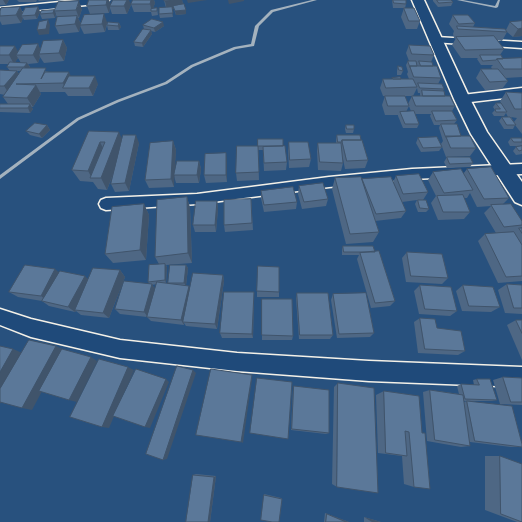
<!DOCTYPE html>
<style>
body{margin:0}
canvas{display:block;background:#28517e}
</style>
<canvas width="522" height="522"></canvas>
<script>
const context = document.querySelector('canvas').getContext('2d');
context.lineJoin = 'round';
function fill(path, color) {
  context.fillStyle = color;
  context.fill(path, 'evenodd');
}
function strokePath(path, color, width, dash) {
  context.strokeStyle = color;
  context.lineWidth = width;
  context.lineCap = dash ? 'butt' : 'round';
  context.setLineDash(dash || []);
  context.stroke(path);
}
fill(new Path2D(`
 M312,0h5l-44,12 -14,14 -5,20 -18,3 -43,18 -26,17 -48,18 -40,18 -79,59v-4l77,-57 40,-18 48,-18 26,-17 43,-18 17,-3 4,-18 16,-16z
 M457,0h6l32,6 3,-6h2l-2,7 -2,1z`), '#a4b2be');
const minor = new Path2D(`
 M80,0h29l-4,3 -105,11v-6z
 M436,37l86,5v6l-89,-6 -2,-2z
 M522,164v10l-110,5 -83,8 -132,17 -91,6 -5,-2 -2,-4 2,-4 5,-2 91,-4 132,-17 83,-8z
 M0,309l31,10 89,21 117,13 132,8 153,6v20l-153,-6 -132,-10 -117,-13 -89,-21 -31,-12z`);
const tertiary = new Path2D(`
 M522,88v8l-60,7 -5,-1 -2,-3 2,-3 5,-1z`);
const secondary = new Path2D(`
 M412,0h12l46,99 17,33 35,50v23l-7,-3 -44,-68 -17,-35z`);
strokePath(minor, '#f4f1e8', 3);
strokePath(tertiary, '#f4f1e8', 3);
strokePath(secondary, '#f4f1e8', 3);
fill(minor, '#1f4a7a');
fill(tertiary, '#1f4a7a');
fill(secondary, '#1f4a7a');
fill(new Path2D(`
 M0,0h9l-3,5h-6z
 M17,0h20l-1,2h-17z
 M38,0h18l-17,1z
 M89,0h20l1,5h21l-4,9h-15l-2,-6 -1,5 -19,1 -3,-8z
 M133,0h21l1,3 -2,5h4l1,7 -6,1 -1,-4h-17l-3,-8z
 M164,0h18l1,4 3,10 -10,1 -2,-6h-2l1,8 -13,1 -1,-4 7,-6z
 M392,0h14v4l-1,4 15,13 -3,8h-11l-5,-12 3,-9h-11z
 M433,0h18l2,2 -2,4 -13,1 -5,-6z
 M20,7l3,6 15,-6 2,5 -3,7 -13,1 -1,-2 -2,5 -19,2 -2,-4v-10z
 M82,9l-3,9h-1l3,6 26,-2v3l12,-2 2,4 -2,3h-11l-1,-5 -2,7 -21,2 -4,-8 -1,6 -20,2 -4,-8 2,-9 -3,-6z
 M54,10l2,4 -1,4 -13,1 -2,-5z
 M453,15l22,8 -2,4 33,3 4,-8 12,-1v15l-9,1 -6,-5 -5,9 -5,-1 7,9 -4,6 3,4 19,-1v19l-17,1 3,3 -6,8 -17,1 -9,-12 5,-9h11l-1,-2 2,-2h-12l-4,-6 1,-1h-17l-9,-13 4,-7h-2l-1,-4 1,-3 -5,-7z
 M143,25l21,1 -9,6 -4,-1 1,3 -9,13 -8,-1 -1,-4 10,-13z
 M63,40l4,8 -3,13 -20,2 -4,-6 -2,6 -10,1 2,3 -1,1 41,8 28,8 -5,12h-25l-3,-4h-25l1,2 -8,13h-2l2,2 -3,4 -30,-1v-8h8l-5,-7 2,-2 -5,-1v-24l10,1 -3,-4 2,-3h-9v-18l18,6 20,-8 2,6zM18,58l3,5 -6,-1zM17,71h4l-2,3z
 M409,45l25,10 -3,7 10,16 -3,6 6,5 -1,2 2,5 10,10 -3,5 5,9 -3,4 7,12 15,12 -6,8 -24,1 -5,-13 2,-3 -4,-13 1,-3h-6l-4,-9 1,-2h-16l4,10 -2,4h-14l-5,-12v-1h-13l-3,-10 3,-9h-2l-3,-8 3,-9h9v-1l9,1h8l-2,-5 1,-2 -2,-7 2,-4h1l-3,-8zM417,88l1,5h2v3h-8l-4,8 3,7 -5,1 3,-6 -17,-10h21z
 M398,66l5,5 -2,4h-4v-4z
 M506,92l16,1v41l-7,-9 -2,4h-9l-5,-8 3,-4h6l-2,-4 -2,3h-10l-2,-3 3,-3 -2,-3 3,-4h5l-1,-2zM511,117l6,1 -3,4z
 M47,125l3,5 -8,8 -12,-3 -4,-4z
 M346,125l8,4 -1,4h-7l-1,-4z
 M89,131l50,12 -10,48 -14,1 -4,-8 3,-12 -7,18 -9,-1 -5,-7 -13,-1 -8,-11z
 M337,135l24,5 7,20 -3,8 -20,1 -2,-10v4l-2,8 -23,-1 -1,-19 1,-8h18v-4z
 M418,138l24,9 -3,4 -18,1 -5,-9z
 M511,138h11v8h-12l-2,-4z
 M173,141l3,9 -2,23 25,-12 2,8 -2,14h-23l-2,-7v11l-25,1 -4,-8z
 M289,142l22,17 -2,8 -20,1 -1,-17z
 M237,146h46l4,16 -1,8 -22,1 -1,-21h-5l1,30 -22,1 -1,-8z
 M522,146v8l-6,1 -3,-4 3,-4z
 M447,157l26,6 -3,4 -23,1 -3,-6z
 M227,162v20l-21,1 -2,-8z
 M467,169l42,29 -7,7 20,16v6l-2,1h2v53l-24,2 -20,-42 7,-7 11,-1 -12,-20 7,-7 -14,1 -7,-14 -3,5h-3l6,14 -6,7 -26,1 -7,-17 5,-7 -8,-16 5,-8 30,2z
 M396,176l32,16 -5,8 6,9 -3,3h-8l-3,-8 2,-4 -15,2 4,9 -5,7 -26,3 4,11 -6,10 -27,2 -14,-55 3,-11 27,2v-1l31,3z
 M299,186l29,13 -2,7 -24,3 -4,-15z
 M261,191l36,11 -1,7 -32,3 -3,-14z
 M187,197l3,11 2,55 -26,2 1,2 -1,16h-1l3,1 18,-19 2,3 -2,17 4,3 33,-13 1,6 -7,48 -31,-3 -2,-3v2l-33,-4 -4,-4 -27,-3 -5,-5 35,-25 -2,-2 11,-18 -4,-7zM157,284l-2,5 -3,-4z
 M251,199l2,31 -28,2 -1,-7z
 M217,201l1,8 -2,23h-21l-2,-7z
 M144,204l5,11 -3,45 -33,3 -8,-9z
 M343,246l32,6 20,49 -5,5 -19,2 -14,-49 2,-4h-17v-6z
 M407,252l41,26 -6,6 -36,-2 -4,-24z
 M120,270l5,7 -16,41 -28,-3 -5,-4 -1,1 -26,-6 -7,-5 -24,-4 -9,-5 50,-20 29,7z
 M507,284l15,1v29l-17,-1 -7,-23z
 M420,285l37,26 -7,5 -31,-2 -5,-23z
 M463,285l37,22 -9,5 -29,-1 -6,-20z
 M257,291l22,1v5h-22z
 M254,292l-1,46h-31l-2,-5z
 M297,293l36,42 -3,4h-31l-3,-41z
 M333,294l41,39 -4,4 -33,1 -6,-38z
 M262,299l31,37 -1,4h-30z
 M420,318l17,10 28,23 -7,4 -40,-2 -4,-31z
 M516,320h6v40l-15,-35z
 M503,377l19,1v27l-22,-1 -7,-24z
 M477,379l20,21 -5,1h-28v1l3,-1 55,46h-11l-41,-5v4l-9,1 -34,-6 -4,-49 7,-2 29,4 -2,-8 4,-2 13,1 -1,-5z
 M338,383l-1,104 -5,-3 2,-97z
 M294,386l35,47 -3,1 -35,-4 2,-41z
 M384,391l35,5 -5,91 -10,-3 -2,-28 -24,-3 -2,-58z
 M485,456h15l22,66h-5l-32,-12z
 M196,474l20,2 -6,46 -17,-47z
 M264,494l17,4 1,1 -21,21z
 M325,513l24,9h-25z
 M364,517l17,5h-17z`), '#4e6784');
fill(new Path2D(`
 M3,0h6l-3,5z
 M107,0h2l2,6h-1v2l-1,5 -3,-8z
 M127,0h2l2,5 -4,9 -3,-8z
 M151,0h3l1,3 -3,9 -2,-8z
 M175,0h7l2,7 -12,2 1,8v-4l-6,-3 -2,-9z
 M187,0h20l-19,3z
 M228,0h16v1l-15,3z
 M79,1l3,8 -3,9 -3,-8z
 M20,7l4,8 -3,1 2,2 -2,5 -5,-8z
 M38,7l2,5 -3,7 -2,-4z
 M54,10l2,4 -1,4 -2,-5z
 M186,10v4l-10,1 -1,-4z
 M104,14l3,8 -2,10 -3,-8z
 M77,16l4,8 -2,8 -4,-8z
 M48,20l2,5 -1,9 -10,1 -2,-5z
 M163,22l1,4 -9,6 -1,-4z
 M119,23l2,4 -2,3 -1,-4z
 M522,28v8l-9,1 5,-8z
 M151,30l1,4 -9,13 -1,-4z
 M63,40l4,8 -3,13 -5,-8z
 M38,44l4,9 -3,1 1,3 -2,6 -5,-8z
 M15,46l5,9h-4l2,3 -4,6 -5,-9z
 M27,63l3,4 -3,4 -3,-4z
 M17,71l5,8 -12,16 -6,-9z
 M69,72l4,9 -8,7 -2,-5z
 M95,76l3,8 -5,12 -4,-8z
 M36,85l5,9 -8,13 -6,-9z
 M30,104l3,5 -3,4 -2,-5z
 M47,125l3,5 -8,8 -3,-4z
 M119,132l5,12 -17,46 -6,-12z
 M136,135l3,8 -10,48 -4,-8z
 M173,141l3,9 -2,37 -3,-8z
 M100,142l6,12 -14,24 -4,-7z
 M226,153l1,9v20l-1,-7z
 M199,161l2,8 -2,14 -2,-8z
 M187,197l3,11 2,55 -4,-10z
 M217,201l1,8 -2,23 -1,-7z
 M144,204l5,11 -3,45 -6,-10z
 M165,264l2,3 -1,16 -1,-3z
 M186,265l2,3 -2,18 -2,-3z
 M55,269l7,6 -14,27 -7,-6z
 M120,270l5,7 -16,41 -6,-5z
 M223,275l1,6 -7,48 -2,-5z
 M85,276l6,6 -16,28 1,1 -1,1 -7,-5z
 M152,284l4,6 -8,27 -4,-5z
 M189,286l3,5 -9,31 1,1v2l-3,-5z
 M254,292v6l-1,40 -1,-4z
 M56,346l8,4 -32,60 -10,-2z
 M13,349l14,6 -27,49v-32z
 M91,357l6,4 -20,41 -8,-2z
 M128,367l6,3 -25,58 -7,-1z
 M193,370l3,3 -29,86 -4,1z
 M252,375v4l-9,64 -2,-1z
 M166,379l3,3 -19,46 -5,-1z
 M216,476l-6,46h-2l6,-45z
 M325,513l24,9h-3l-19,-8z
 M364,517l17,5h-9z`), '#40546b');
const building = new Path2D(`
 M89,0h18l-1,5 -19,1z
 M113,0h14l-3,6h-14z
 M133,0h18l-1,4h-19z
 M164,0h11l-10,1z
 M393,0h13v4l-12,-1z
 M437,0h14l2,2 -14,1z
 M79,1l-3,9 -22,1 4,-9z
 M184,4l2,6 -11,1 -2,-5z
 M20,7l-4,8 -16,1v-5l1,-3z
 M38,7l-3,8 -14,1 4,-8z
 M172,7l1,6 -14,1v-6z
 M157,8v3h-6v-2z
 M404,8h10l6,13h-11z
 M54,10l-1,3 -13,1 1,-3z
 M104,14l-2,10 -22,1 4,-10z
 M453,15h15l7,8 -16,1z
 M77,16l-2,8 -20,2 2,-9z
 M152,19l11,3 -9,6 -11,-3z
 M48,20l-2,9 -9,1 2,-8z
 M522,21v7l-4,1 -8,-7z
 M108,22l11,1 -1,3 -11,-1z
 M457,26l48,3 2,3 -49,-3z
 M143,29l8,1 -9,13 -8,-1z
 M494,36l10,13 -39,1 -9,-13z
 M63,40l-4,13 -20,1 4,-13z
 M38,44l-5,11h-17l6,-10z
 M409,45l21,1 4,9 -22,-1z
 M0,46h15l-6,9h-9z
 M480,55h21l2,4h-6l-1,1 -13,1z
 M522,58v11h-18l-7,-10z
 M408,61h8l1,5h-7v1z
 M419,61l13,1 1,4h-12z
 M10,62l17,1 -3,4h-17z
 M398,66l4,1 1,4 -4,-1z
 M410,66h27l4,12 -27,-1z
 M23,68h23l-5,11 4,-7h24l-6,11 -47,1 20,1 -9,13 -24,-1z
 M481,69h17l10,12 -18,1z
 M0,70l17,1 -13,15h-4z
 M69,76h26l-6,12h-26z
 M400,77l1,2h-8l-1,-1z
 M383,79h30l4,8 -31,1z
 M418,83l24,1 2,5 -24,-1z
 M422,90l22,1 1,5h-22z
 M506,92l16,1v16h-7z
 M385,96h20l4,10h-21z
 M412,96h38l5,10h-39z
 M496,103h5l6,9h-11l-1,-3h5z
 M0,104h30l-2,4h-28z
 M414,111l5,13h-14l-5,-12z
 M432,111h20l5,9 -21,1z
 M502,117h8l6,8h-9z
 M35,123l12,2 -8,9 -13,-3z
 M441,124h16l4,12 -15,1z
 M346,125h8v4h-7z
 M89,131l30,1 -18,46h-11l15,-36h-5l-12,29 -16,-1z
 M123,135h13l-11,48 -14,1z
 M337,135h23l1,5h-19v2h-4z
 M446,136h24l6,12h-25z
 M437,137l5,10 -19,1 -5,-10z
 M511,138h11v4h-8z
 M258,139h25v7h-25z
 M342,140h20l6,20 -21,1z
 M173,141l-2,38 -26,1 5,-37z
 M289,142h19l3,17 -21,1z
 M318,143h23l2,20 -23,-1z
 M237,146h21l1,26 -23,1z
 M285,146l2,16 -23,1 -1,-16z
 M522,146v4l-3,1 -3,-4z
 M226,153v22h-22l1,-21z
 M447,157h23l3,6 -23,1z
 M177,161h22l-2,14h-23z
 M491,167l18,31 -25,1 -17,-30z
 M461,169l12,21 -29,3 -11,-21z
 M419,174l9,18 -25,2 -7,-18z
 M361,177l18,55 -29,2 -15,-56z
 M391,177l15,34 -30,3 -14,-35z
 M323,183l5,16 -24,3 -5,-16z
 M293,187l4,15 -33,3 -3,-14z
 M463,195l7,17h-27l-6,-16z
 M187,197l1,56 -33,4 2,-57z
 M251,199l1,24 -28,2v-25z
 M418,200h8l3,9 -9,-1z
 M196,201h21l-2,24h-22z
 M144,204l-4,46 -35,4 7,-47z
 M511,204l11,17v4l-18,2 -13,-22z
 M519,228h3v5z
 M514,232l8,13v31l-16,1 -21,-43z
 M343,246h30l2,6h-31z
 M379,251l16,50 -20,2 -15,-50z
 M407,252l35,2 6,24 -37,-2z
 M165,264v16l-17,2 1,-17z
 M25,265l30,4 -14,27 -32,-4z
 M170,265h16l-2,18h-16z
 M258,266l21,1v25l-22,-1z
 M93,268l27,2 -17,43 -28,-3z
 M60,271l25,5 -17,31 -26,-6z
 M193,273l30,2 -8,49 -32,-2z
 M124,281l28,3 -8,28 -29,-3z
 M157,282l32,4 -8,34 -34,-3z
 M507,284l15,1v23h-8z
 M420,285l31,2 6,24 -32,-2z
 M463,285l30,2 7,20 -31,-1z
 M224,292h30l-2,42 -32,-1z
 M297,293h31l5,42h-33z
 M366,293l8,40 -35,1 -6,-40z
 M262,299h30l1,37 -31,-1z
 M420,318l15,1 2,9 24,3 4,20 -40,-2z
 M516,320h6v13z
 M29,340l27,6 -34,62 -22,-6v-13z
 M0,346l13,3 -13,23z
 M62,349l29,8 -22,43 -30,-9z
 M99,359l29,8 -26,60 -32,-10z
 M177,366l16,4 -30,90 -17,-6z
 M136,369l30,10 -21,48 -32,-11z
 M211,369l41,6 -11,67 -45,-7z
 M503,377l19,1v24h-11z
 M257,378l35,4 -4,57 -38,-6z
 M477,379h13l7,21 -32,-1 -4,-15 18,1z
 M338,383l36,5 4,105 -41,-6z
 M294,386l35,4v43l-37,-4z
 M430,390l33,5 7,51 -35,-6z
 M384,391l35,5 3,37h3l5,56 -16,-2 -5,-55 -4,-1 2,25 -21,-3z
 M467,401l45,5 10,38v3l-47,-6z
 M500,456l22,8v58l-21,-8z
 M193,475l21,2 -6,45h-22z
 M264,495l18,4 -3,23h-7l-11,-2z
 M327,514l19,8h-20z`);
fill(building, '#5b7899');
strokePath(building, '#40546b', 1);
</script>
